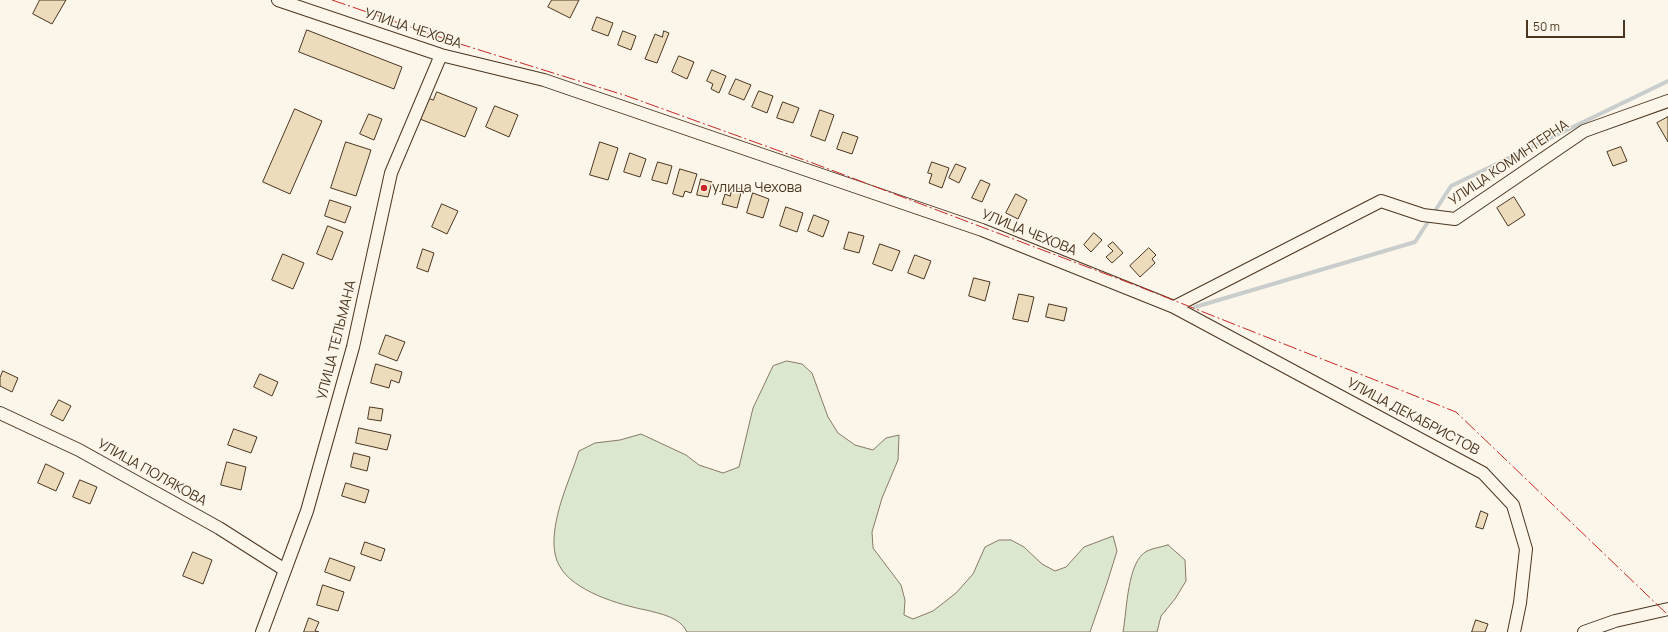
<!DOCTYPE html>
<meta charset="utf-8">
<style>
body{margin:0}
#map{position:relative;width:1668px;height:632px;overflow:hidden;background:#fbf6e9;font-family:Manrope,sans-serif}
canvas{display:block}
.scale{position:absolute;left:1526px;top:20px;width:99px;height:18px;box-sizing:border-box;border:2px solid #4a3520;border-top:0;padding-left:5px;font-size:12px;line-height:14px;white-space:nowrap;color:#4a3520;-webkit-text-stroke:3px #fbf6e9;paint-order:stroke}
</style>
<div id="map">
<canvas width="1668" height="632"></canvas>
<div class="scale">50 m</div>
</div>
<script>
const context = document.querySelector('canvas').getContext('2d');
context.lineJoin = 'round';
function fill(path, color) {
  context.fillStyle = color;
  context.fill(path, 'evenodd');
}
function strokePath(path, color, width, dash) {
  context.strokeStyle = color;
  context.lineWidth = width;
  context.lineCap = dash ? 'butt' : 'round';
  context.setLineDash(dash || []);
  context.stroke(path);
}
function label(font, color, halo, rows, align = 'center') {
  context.font = font + ' Manrope,sans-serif';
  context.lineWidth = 3;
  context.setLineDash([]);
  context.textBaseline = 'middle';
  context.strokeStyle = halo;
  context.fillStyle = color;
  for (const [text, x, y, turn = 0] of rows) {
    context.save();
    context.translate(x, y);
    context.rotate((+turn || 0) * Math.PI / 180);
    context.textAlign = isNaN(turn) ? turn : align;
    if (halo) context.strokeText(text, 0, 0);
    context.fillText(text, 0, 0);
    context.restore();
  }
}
const green = new Path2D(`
 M787,361l15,3 10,9 16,44 10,16 17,12 18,5 13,-12 13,-3 -1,25 -16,38 -10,34 1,16 28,37 4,15 -1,15 9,4 20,-8 23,-18 17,-19 12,-27 14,-7h12l13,7 18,17 13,7 11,-4 18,-20 29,-11 4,15 -10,32 -17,49h-403c-7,-15 -26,-18 -41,-22 -26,-5 -74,-19 -87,-45 -10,-18 -3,-47 3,-66 5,-16 12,-32 17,-48l16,-8 25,-3 21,-6 45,21 13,10 24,8 16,-6 14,-59 20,-42z
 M1168,545l17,15 1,21 -11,18 -14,17 -4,16h-34c4,-21 4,-71 24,-81 6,-3 15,-4 21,-6z`);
fill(green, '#dce7d0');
strokePath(green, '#887966', 1);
strokePath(new Path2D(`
 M1195,307l220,-65 36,-56 217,-105`), '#c9cecd', 4);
const building = new Path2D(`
 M40,0h26l-14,24 -19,-10z
 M552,0h27l-9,18 -22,-11z
 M597,17l16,6 -5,13 -16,-6z
 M307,30l95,37 -8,22 -95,-37z
 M623,31l13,5 -5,14 -13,-5z
 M664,31l5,2 -12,30 -12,-4 10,-25 7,3z
 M679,56l15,6 -7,17 -15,-7z
 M712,70l14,6 -7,17 -8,-4 2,-5 -6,-3z
 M736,79l15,6 -7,15 -15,-6z
 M759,91l14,5 -6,17 -15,-6z
 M437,92l40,16 -12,29 -45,-18 8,-21 5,2z
 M783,102l16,6 -6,15 -16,-5z
 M495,106l23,9 -9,22 -23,-10z
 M295,109l27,12 -32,73 -27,-12z
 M820,110l14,5 -9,26 -14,-5z
 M369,114l13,5 -8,21 -14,-6z
 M1668,117v25l-11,-19z
 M843,132l15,5 -6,17 -15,-5z
 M346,142l25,8 -15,46 -25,-8z
 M600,142l18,6 -10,32 -18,-5z
 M1621,147l6,14 -14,5 -6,-14z
 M630,153l16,6 -6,18 -16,-5z
 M658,162l14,4 -5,18 -15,-4z
 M932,162l17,6 -7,20 -13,-5 3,-9 -4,-1z
 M956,164l10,4 -7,15 -10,-5z
 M680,169l17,5 -6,19 -6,-2 -2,6 -10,-3z
 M701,179l11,3 -4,15 -11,-2z
 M981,180l9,4 -8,18 -10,-4z
 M732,187l10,2 -5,19 -15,-4 3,-10 5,2z
 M753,193l16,6 -6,19 -16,-5z
 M1016,194l11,6 -9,19 -12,-6z
 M1514,197l11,18 -17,11 -11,-18z
 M330,200l21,7 -6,16 -20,-7z
 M442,204l16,7 -11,23 -15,-7z
 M786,207l17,6 -6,19 -17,-6z
 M814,215l15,6 -6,16 -15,-6z
 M328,226l15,6 -11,28 -15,-6z
 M849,232l15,4 -5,17 -15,-4z
 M1094,233l8,7 -11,12 -7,-7z
 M1113,242l10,11 -11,10 -6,-6 7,-6 -5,-5z
 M880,244l20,7 -8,20 -19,-7z
 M1149,248l7,7 -4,4 3,4 -15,14 -10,-11z
 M423,249l11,4 -6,19 -11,-4z
 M283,254l21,9 -11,26 -21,-9z
 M915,255l16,6 -7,18 -16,-6z
 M974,278l16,4 -5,19 -16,-5z
 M1019,294l15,3 -6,25 -15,-3z
 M1049,304l18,4 -3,13 -18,-4z
 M386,335l19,7 -8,19 -18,-7z
 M376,364l26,8 -3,11 -8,-3 -2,8 -18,-5z
 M3,371l15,7 -6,14 -12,-6v-8z
 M260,374l18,8 -6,14 -18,-9z
 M59,400l12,6 -8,15 -12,-6z
 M370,407l13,2 -2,12 -13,-2z
 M359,428l32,7 -4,15 -31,-7z
 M234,429l23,8 -6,16 -23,-8z
 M354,453l16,4 -3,14 -16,-4z
 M227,462l19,5 -5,23 -20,-5z
 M46,464l18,9 -8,18 -18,-8z
 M80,480l17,7 -7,17 -17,-7z
 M346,483l23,7 -4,13 -23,-7z
 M1481,511l7,3 -5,15 -7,-2z
 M365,542l20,7 -4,12 -20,-7z
 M193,552l19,8 -9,24 -20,-8z
 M330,558l25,9 -5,14 -25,-9z
 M323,585l21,7 -6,19 -21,-6z
 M309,618l10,4 -4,9 4,1h-15z
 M1476,620l12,4 -3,8h-13z`);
fill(building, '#ecdcbc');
strokePath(building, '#4a3520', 1);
const street = new Path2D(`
 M278,0l163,55 103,25 438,150 192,77 309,166 30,32 13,44 -6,54 -6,29
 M1174,307l207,-106 42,14 32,4 129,-88 84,-30
 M0,413l79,37 140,78 66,42
 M262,632l45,-121 46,-164 38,-174 50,-118
 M1584,632l31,-11 53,-12`);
strokePath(street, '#4a3520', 14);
strokePath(street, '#fbf6e9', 12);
strokePath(new Path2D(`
 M332,0l125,43 170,53 183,66 325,123 321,127 212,203`), '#c62828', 1, [14, 3, 2, 3]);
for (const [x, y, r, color] of [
 [704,188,4,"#c62828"]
]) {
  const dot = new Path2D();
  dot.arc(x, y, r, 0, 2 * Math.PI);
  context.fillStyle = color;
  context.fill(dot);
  strokePath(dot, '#fbf6e9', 1.5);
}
label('14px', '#4a3520', '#fbf6e9', [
 ["УЛИЦА ЧЕХОВА",413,29,18],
 ["УЛИЦА КОМИНТЕРНА",1509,163,-34],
 ["УЛИЦА ЧЕХОВА",1029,233,22],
 ["УЛИЦА ТЕЛЬМАНА",337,340,-76],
 ["УЛИЦА ДЕКАБРИСТОВ",1413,417,28],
 ["УЛИЦА ПОЛЯКОВА",152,473,29]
]);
label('14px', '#4a3520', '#fbf6e9', [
 ["улица Чехова",712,188]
], 'left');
</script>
